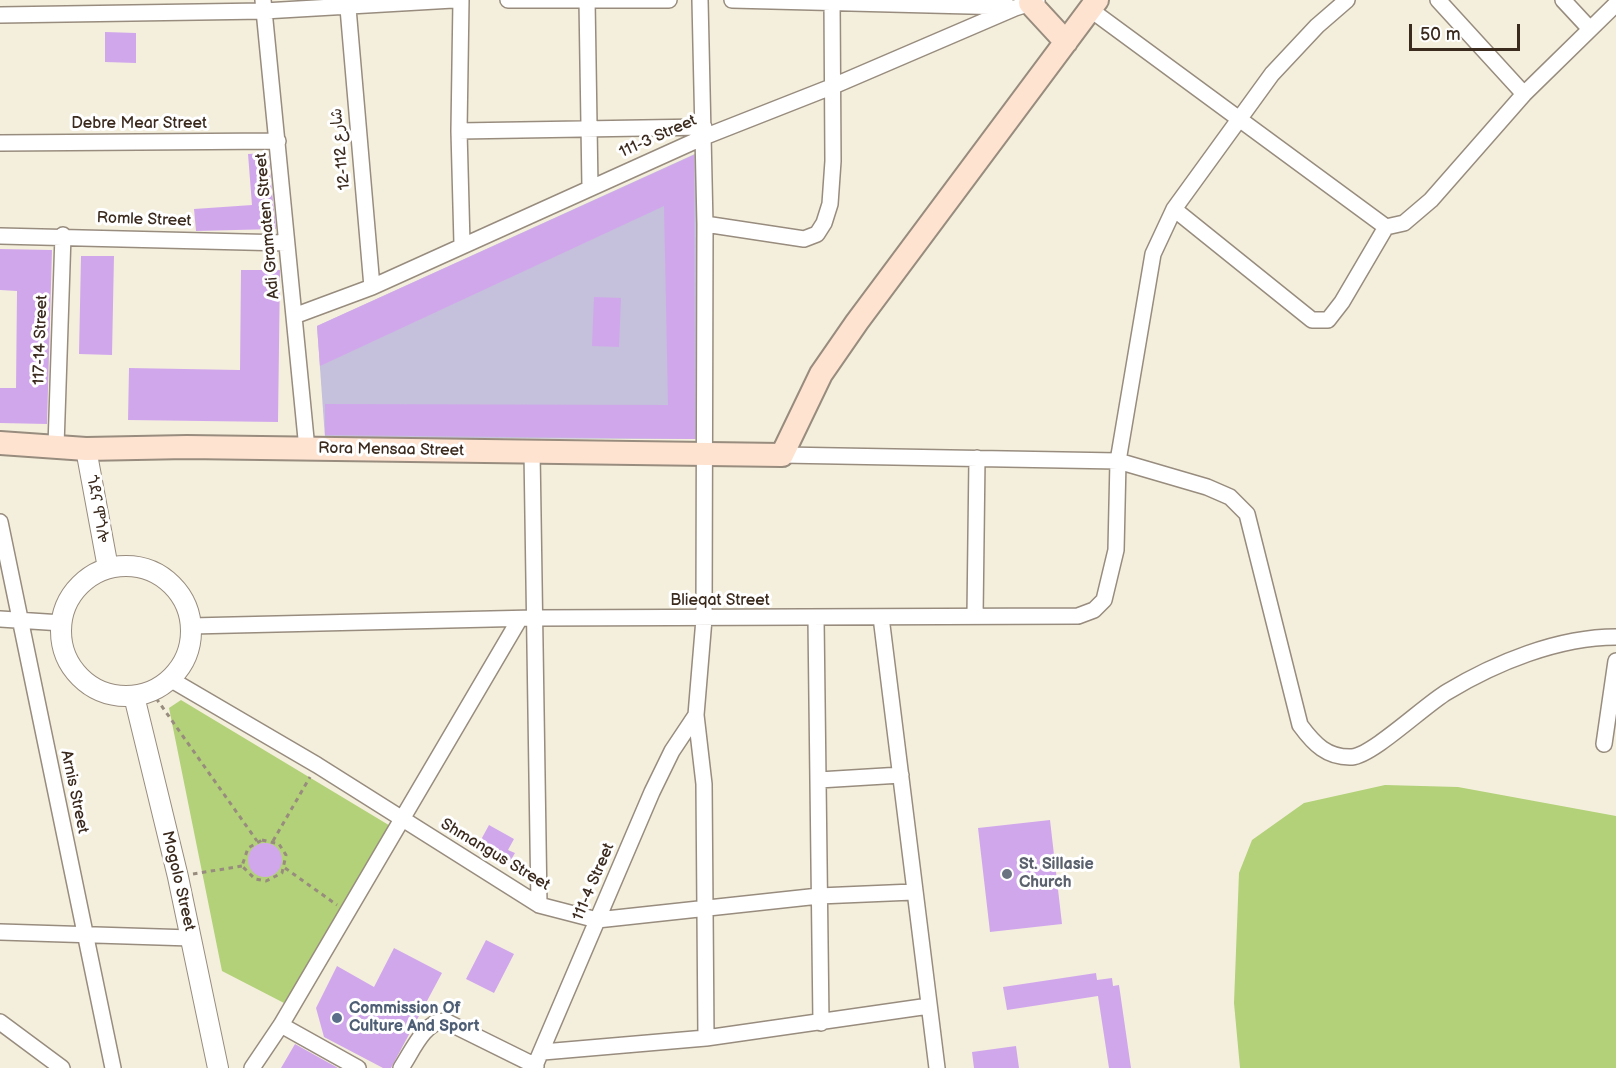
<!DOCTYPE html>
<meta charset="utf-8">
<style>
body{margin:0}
#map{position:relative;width:1616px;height:1068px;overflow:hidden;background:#f4efdd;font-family:"Balsamiq Sans",sans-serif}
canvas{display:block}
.scale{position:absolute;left:1409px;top:24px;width:111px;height:27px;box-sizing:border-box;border:3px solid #3b2a1e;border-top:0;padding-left:8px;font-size:18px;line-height:21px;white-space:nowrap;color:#3b2a1e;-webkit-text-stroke:4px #fff;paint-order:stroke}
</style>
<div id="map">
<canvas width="1616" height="1068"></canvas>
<div class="scale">50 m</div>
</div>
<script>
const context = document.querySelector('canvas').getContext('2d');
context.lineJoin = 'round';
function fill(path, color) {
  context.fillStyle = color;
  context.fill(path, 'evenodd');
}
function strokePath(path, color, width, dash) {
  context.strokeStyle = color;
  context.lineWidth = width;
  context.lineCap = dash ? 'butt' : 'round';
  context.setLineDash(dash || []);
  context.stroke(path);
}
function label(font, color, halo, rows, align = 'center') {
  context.font = font + ' "Balsamiq Sans","Playpen Sans Arabic","Noto Sans Ethiopic",sans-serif';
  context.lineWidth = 6;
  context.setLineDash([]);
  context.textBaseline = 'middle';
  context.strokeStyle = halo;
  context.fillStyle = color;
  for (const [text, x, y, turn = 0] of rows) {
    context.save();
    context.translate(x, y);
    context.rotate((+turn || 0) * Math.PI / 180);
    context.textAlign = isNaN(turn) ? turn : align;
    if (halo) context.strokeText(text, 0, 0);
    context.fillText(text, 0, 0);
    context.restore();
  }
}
fill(new Path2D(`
 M697,153l3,286 -375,-1 -8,-112z`), '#c5c0db');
fill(new Path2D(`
 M181,700l211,127 -108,176 -62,-32 -53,-263z
 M1385,785l73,2 158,29v252h-376l-6,-65 5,-130 13,-33 52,-37z`), '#b2d178');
fill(new Path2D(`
 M105,32l31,1v30l-31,-1z
 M268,153l8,76 -80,2 -2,-22 58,-4 -4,-51z
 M694,155l1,284 -370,-4v-31l343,1 -4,-199 -344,160 -3,-40z
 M0,249l52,1 -5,174 -47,-1v-35h16l1,-97 -17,-1z
 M81,256h33l-2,99 -33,-1z
 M241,270h39l-2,152 -150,-2 1,-52 111,2z
 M594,297l27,1 -2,49 -27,-1z
 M1050,820l12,104 -72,8 -12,-104z
 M489,825l25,14 -6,11 7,3 -7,12 -31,-18z
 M248 860a17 17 0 1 1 34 0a17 17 0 1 1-34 0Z
 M486,940l28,14 -20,39 -28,-14z
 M394,948l48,25 -51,95h-8l-59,-31 -8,-29 21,-42 37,21z
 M1096,973l1,7 15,-2 1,8 6,-1 12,83h-22l-11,-72 -91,14 -4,-23z
 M295,1044l43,24h-57z
 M1016,1046l3,22h-45l-2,-16z`), '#d1a7ec');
const minor = new Path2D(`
 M263,0l44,449
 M461,0l-2,131 3,113
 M508,0h161
 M587,0l3,187
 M700,0l5,224 -1,395 -8,96 8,69 2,254
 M732,0l277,7
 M1438,0l86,94
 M1563,0l27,29
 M348,8l24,279
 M1091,10l295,217 18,-4 27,-23 93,-106 92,-90
 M0,15l264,-4 189,-11
 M459,131l245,-4
 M0,143l278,-2
 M1174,209l138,111h16l14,-18 44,-75
 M705,224l99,15 13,-5 7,-11 6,-19 3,-43 -1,-161
 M0,236l286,7
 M294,316l78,-29 332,-150 127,-50 184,-79 22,-7
 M56,446l7,-211
 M532,451l7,454
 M782,455l336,6 89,26 23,10 17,17 53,211c14,19 27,33 52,32 21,-2 73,-52 95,-65 48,-29 111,-55 169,-55
 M0,522l113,546
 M975,616l2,-158
 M881,617l56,451
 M0,619l62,4
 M816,619l5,404
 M191,626l343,-8 544,-2 16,-6 10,-10 12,-50 2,-89 35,-207 21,-45 98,-135 45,-48 30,-26
 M170,679l147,86 222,140 58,15 222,-24 94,-4
 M1604,744l12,-83
 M819,780l82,-5
 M0,932l191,6
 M0,1022l62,46
 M281,1025l77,43
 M543,1052l163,-14 223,-32
 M252,1068l29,-43 238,-405
 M401,1068c11,-16 23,-47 44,-47l91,45
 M534,1068l118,-276 20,-41 24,-36`);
const tertiary = new Path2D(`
 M86,449l22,119
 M61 631a65 65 0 1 1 130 0a65 65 0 1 1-130 0Z
 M134,696l44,181 40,191`);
const secondary = new Path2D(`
 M1030,3l36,39
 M0,443l86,6 101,-2 595,8 39,-81 36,-52 240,-322`);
strokePath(minor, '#988c7e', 18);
strokePath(tertiary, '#988c7e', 22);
strokePath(secondary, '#988c7e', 26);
strokePath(new Path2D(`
 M151,691l106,150
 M262,840l17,4 7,11 -4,18 -16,8 -11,-2 -13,-13 6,-18z
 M273,841l37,-64
 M285,868l52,37
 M193,874l49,-8`), '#988c7e', 3, [4.5, 4.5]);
strokePath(minor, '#fff', 15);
strokePath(tertiary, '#fff', 20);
strokePath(secondary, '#fee3d1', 22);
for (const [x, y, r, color] of [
 [1007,874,6,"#6b7280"],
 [337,1018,6,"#5c6f8a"]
]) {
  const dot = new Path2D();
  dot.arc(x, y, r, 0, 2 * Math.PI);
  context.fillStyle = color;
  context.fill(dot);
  strokePath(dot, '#fff', 2);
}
label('16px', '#3b2a1e', '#fff', [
 ["Debre Mear Street",139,124],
 ["111-3 Street",658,137,-24],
 ["شارع 112-12",341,149,-96],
 ["Romle Street",144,220,2],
 ["Adi Gramaten Street",268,226,-95],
 ["117-14 Street",41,340,-88],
 ["Rora Mensaa Street",391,450,1],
 ["ጎደና ሞጎሎ",97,509,80],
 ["Blieqat Street",720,601],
 ["Arnis Street",74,792,78],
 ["Shmangus Street",495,855,31],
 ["Mogolo Street",178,881,77],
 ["111-4 Street",594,882,-67]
]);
label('bold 16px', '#5b616d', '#fff', [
 ["St. Sillasie",1019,865],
 ["Church",1019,883]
], 'left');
label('bold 16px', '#4e5e75', '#fff', [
 ["Commission Of",349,1009],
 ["Culture And Sport",349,1027]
], 'left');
</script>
